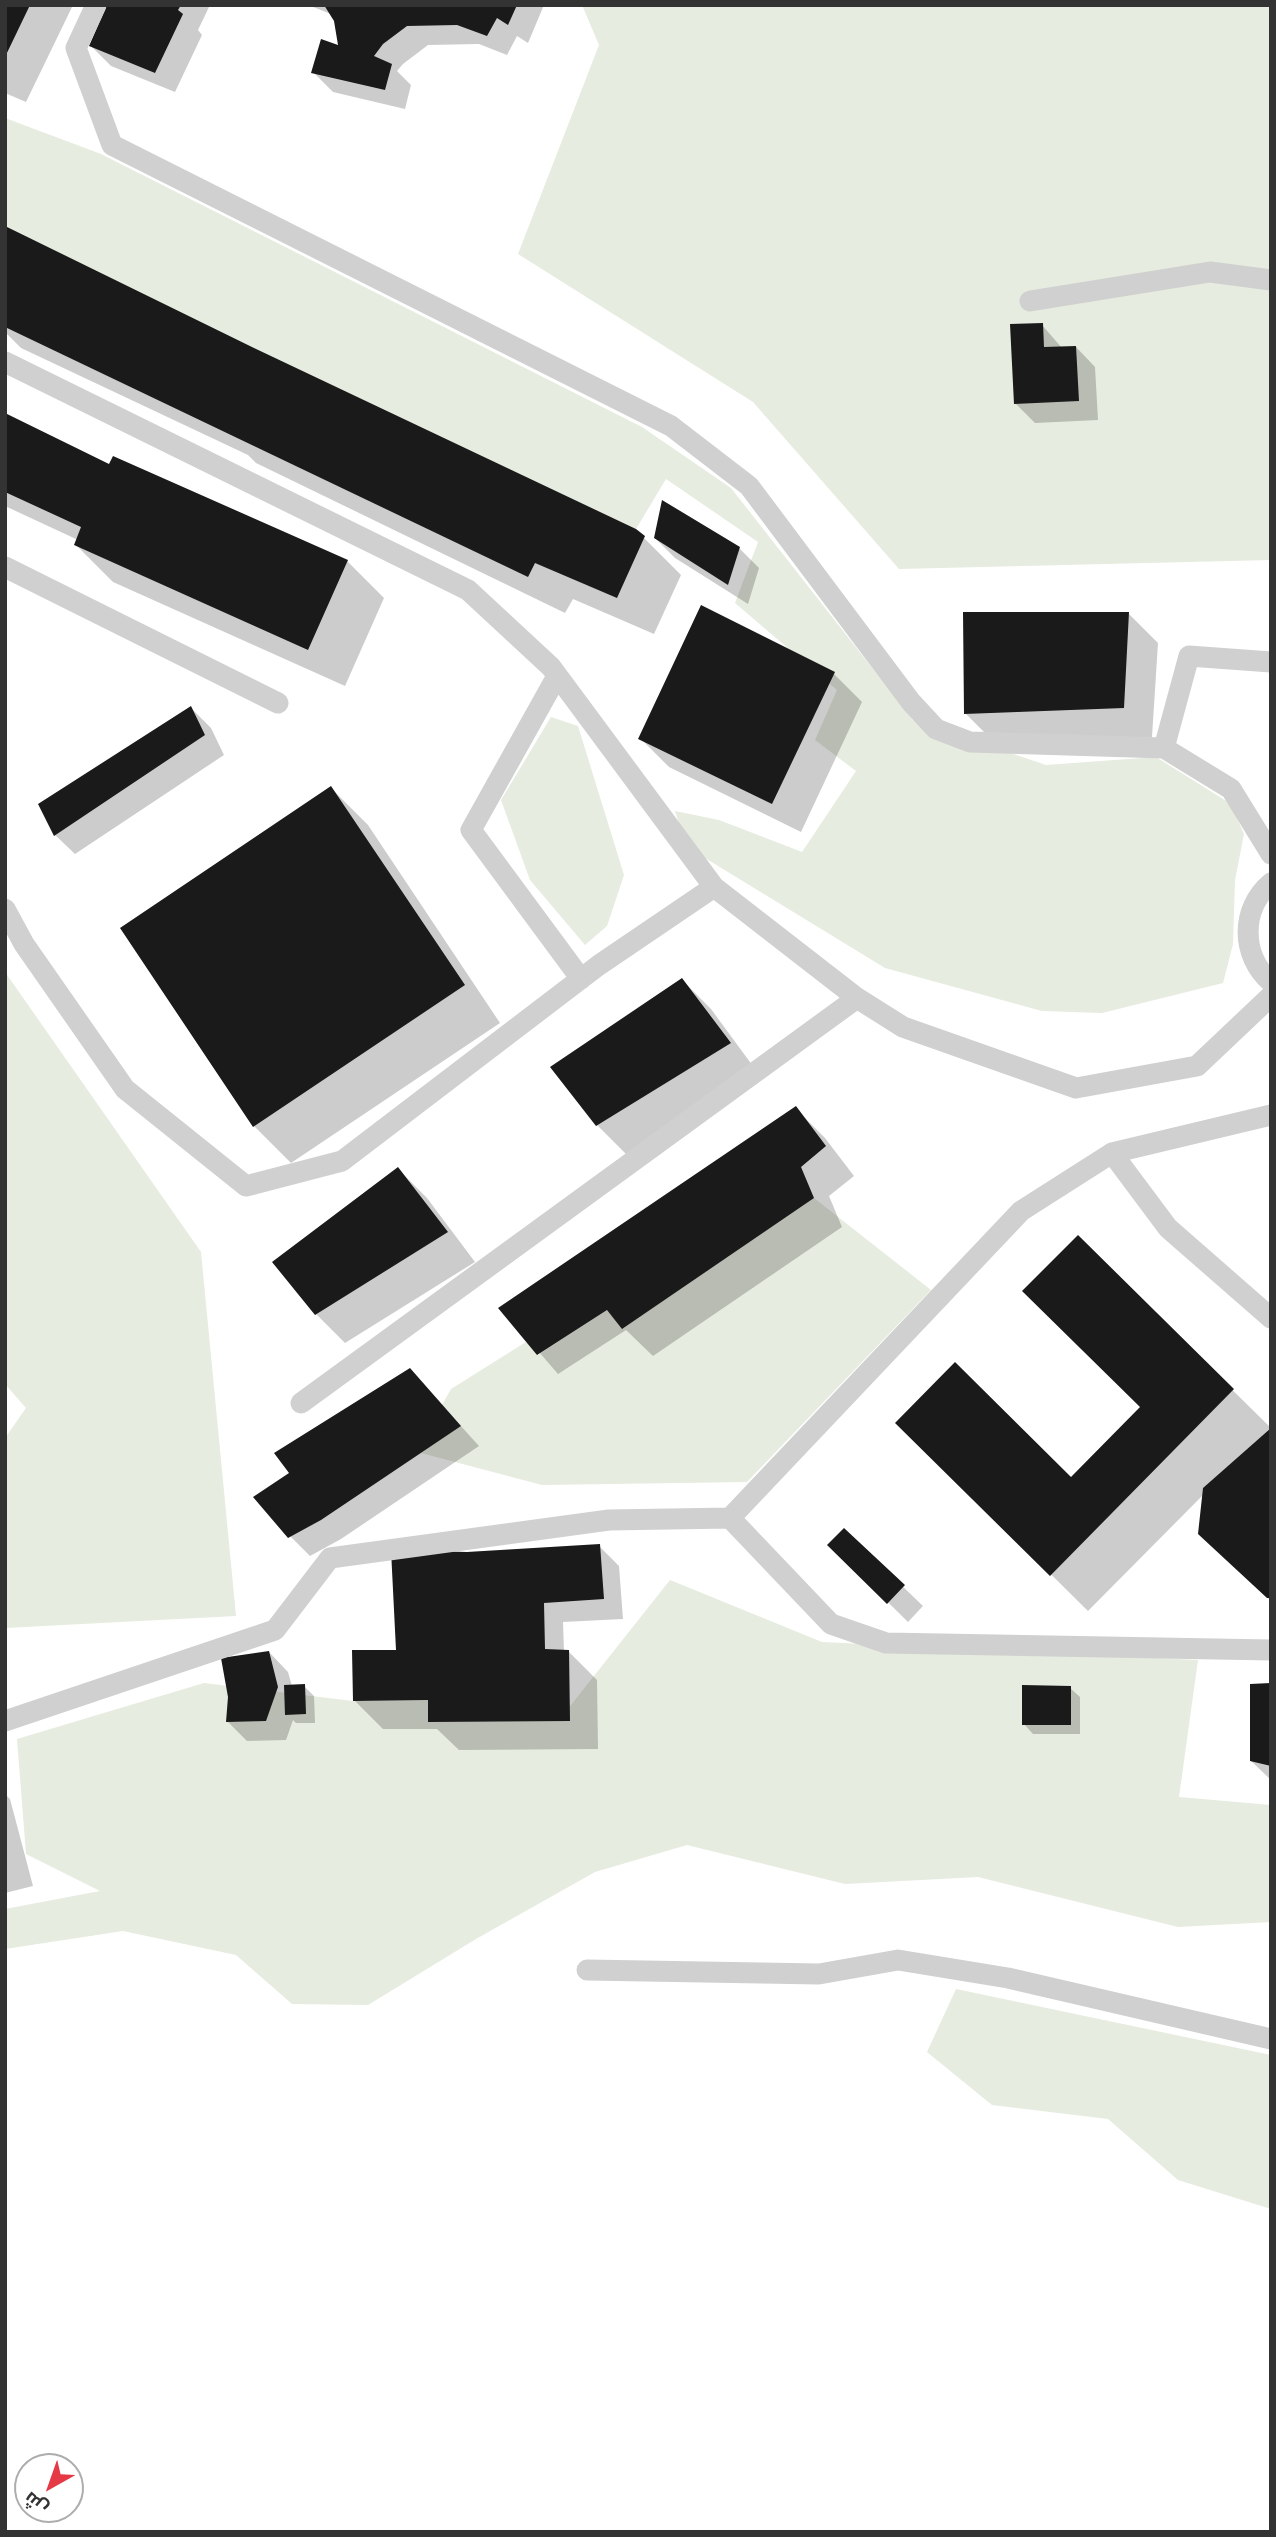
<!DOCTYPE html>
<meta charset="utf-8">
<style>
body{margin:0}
#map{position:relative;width:1276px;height:2537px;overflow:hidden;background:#fff;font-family:"Source Sans 3",Cairo,sans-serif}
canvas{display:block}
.frame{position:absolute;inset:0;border:7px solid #333;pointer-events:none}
.north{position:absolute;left:14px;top:2453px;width:70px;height:70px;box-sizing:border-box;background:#fff;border:2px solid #adadad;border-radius:50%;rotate:220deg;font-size:19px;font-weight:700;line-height:28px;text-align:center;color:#333}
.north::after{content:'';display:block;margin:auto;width:24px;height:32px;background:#e63946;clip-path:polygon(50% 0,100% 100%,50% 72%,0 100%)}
</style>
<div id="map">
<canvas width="1276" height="2537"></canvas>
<div class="frame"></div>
<div class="north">ش</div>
</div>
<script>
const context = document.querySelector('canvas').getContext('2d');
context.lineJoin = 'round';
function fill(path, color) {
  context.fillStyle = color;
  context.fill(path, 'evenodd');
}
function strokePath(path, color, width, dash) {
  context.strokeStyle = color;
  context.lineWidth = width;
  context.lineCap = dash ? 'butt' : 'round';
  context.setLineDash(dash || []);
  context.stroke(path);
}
fill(new Path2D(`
 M582,5h689v555l-372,9 -146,-167 -235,-148 81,-209z
 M5,118l96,36 541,273 89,61 182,232 133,45 110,-8 75,47 13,30 -9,46 -2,64 -10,39 -121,30 -60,-2 -157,-43 -198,-121 -12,-36 44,9 83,32 54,-81 -41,-31 22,-50 -102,-87 23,-61 -92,-63 -30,50 -426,-201 -205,-102z
 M551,717l27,9 46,149 -17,51 -22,19 -55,-65 -29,-80z
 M5,972l196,280 35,364 -231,12v-190l21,-30 -21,-24z
 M814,1198l117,92 -184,192 -205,3 -121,-32 39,-27 -18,-21 9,-16 75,-47 12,13 69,-45 16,18z
 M670,1580l152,62 376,18 -19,137 92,8v117l-93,5 -200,-50 -133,7 -158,-39 -92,27 -119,67 -108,66 -76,-1 -56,-49 -113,-24 -118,18v-40l95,-18 -74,-37 -9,-115 187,-56 149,18 75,-1 135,15z
 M956,1989l315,66v154l-93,-29 -70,-61 -116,-14 -65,-53z`), '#e6ecdf');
fill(new Path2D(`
 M5,5h68l-47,97 -21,-9z
 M109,5h101l-12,25 4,5 -27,57 -64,-26 -20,-20z
 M308,5h236l-16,38 -11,-7 -10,19 -28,-11 -51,1 -25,19 -6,7 14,14 -6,24 -72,-17 -20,-20 28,-25 -5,-27 -5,-6z
 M5,228l638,309 38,38 -27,59 -81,-35 -8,14 -309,-150 -8,-8 -227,-107 -16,-16z
 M1042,325l20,23 14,-1 19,20 3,53 -63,3 -20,-20z
 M5,415l103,50 239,96 37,37 -39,88 -232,-104 -37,-37 2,-5 -73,-34z
 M655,538l84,10 20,20 -11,36 -73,-46z
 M1129,614l29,29 -6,94 -157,6 -29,-29z
 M833,673l29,29 -61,130 -132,-65 -29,-29z
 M191,708l20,20 13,27 -149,99 -20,-19z
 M331,788l37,37 132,198 -209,140 -37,-37z
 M682,980l29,29 47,64 -132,81 -29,-29z
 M796,1109l29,29 29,38 -25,20 13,31 -189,129 -27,-26 -68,44 -57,-66z
 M398,1169l29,29 48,64 -130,81 -29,-29 -42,-52z
 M1078,1238l193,190v173l-41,-38 -25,-70 -117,118 -190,-188 173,56 71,-71z
 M410,1370l69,76 -138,93 -31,17 -20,-20 1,-62z
 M844,1530l79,76 -15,16 -78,-77z
 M599,1546l20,20 4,53 -60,3 1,29h4l29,29 1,69 -139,1 -22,-21h-54l-29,-29 44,-48 69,-98z
 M269,1652l19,20 4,14h12l10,10 1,27h-19l-3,-3 -7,20 -39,1 -19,-19z
 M1271,1685v95l-20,-19z
 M1070,1688l10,9v37h-47l-9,-10z
 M5,1794l5,5 23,87 -28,7z`), '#0003');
fill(new Path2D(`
 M5,5h25l-25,52z
 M107,5h74l-3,5 5,4 -28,59 -66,-27z
 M324,5h193l-9,20 -11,-7 -10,18 -30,-11 -50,1 -24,18 -9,12 18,8 -7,26 -74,-17 10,-34 17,6 -4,-24z
 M5,226l249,122 382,181 9,7 -28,62 -82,-35 -7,14 -523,-250z
 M1043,323l1,24 32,-1 3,55 -65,3 -4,-80z
 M5,413l104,51 4,-8 235,104 -40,90 -234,-105 7,-18 -76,-35z
 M662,500l78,47 -12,38 -74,-47z
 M701,605l134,67 -63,132 -134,-65z
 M963,612h166l-5,96 -160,6z
 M191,706l14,29 -151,101 -16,-32z
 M331,786l134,199 -212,142 -133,-199z
 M682,978l49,65 -135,83 -46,-59z
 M796,1106l30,40 -25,21 13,31 -192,131 -15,-19 -70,45 -39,-47z
 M398,1167l50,65 -133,83 -43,-53z
 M1078,1235l156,154 -184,187 -155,-153 60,-61 116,115 69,-70 -118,-116z
 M410,1368l51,58 -140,94 -33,18 -35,-41 36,-24 -15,-20z
 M1271,1428v170h-4l-69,-64 5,-46z
 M844,1528l61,57 -18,19 -60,-59z
 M600,1544l4,55 -60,4 1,46 24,1 1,71 -142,1v-22l-75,1 -1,-51h44l-5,-100 76,2z
 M269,1651l9,36 -12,34 -40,1 2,-25 -7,-39z
 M1271,1683v83l-21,-5v-77z
 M305,1684l1,30 -21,1 -1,-30z
 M1022,1685l49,1v39h-49z`), '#1a1a1a');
strokePath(new Path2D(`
 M96,5l-20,43 36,97 559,281 78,60 162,216 25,27 34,13 194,6 67,41 40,65
 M1030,301l180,-29 61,8
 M5,362l463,228 83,77 163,220 143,111 46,29 173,61 121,-22 74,-70
 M5,567l273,136
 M557,676l-86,154 110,149
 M1164,748l25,-92 82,6
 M1271,883c-31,26 -30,73 0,99
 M5,909l19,35 101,145 121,97 96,-25 257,-196 115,-78
 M1112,1153l56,75 103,90
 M301,1403l556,-405
 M730,1518l101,106 55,19 385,7
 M5,1721l270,-91 55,-72 279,-38 121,-2 291,-307 91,-58 159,-38
 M587,1970l232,4 79,-14 110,18 263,61`), '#d0d0d0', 21);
</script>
